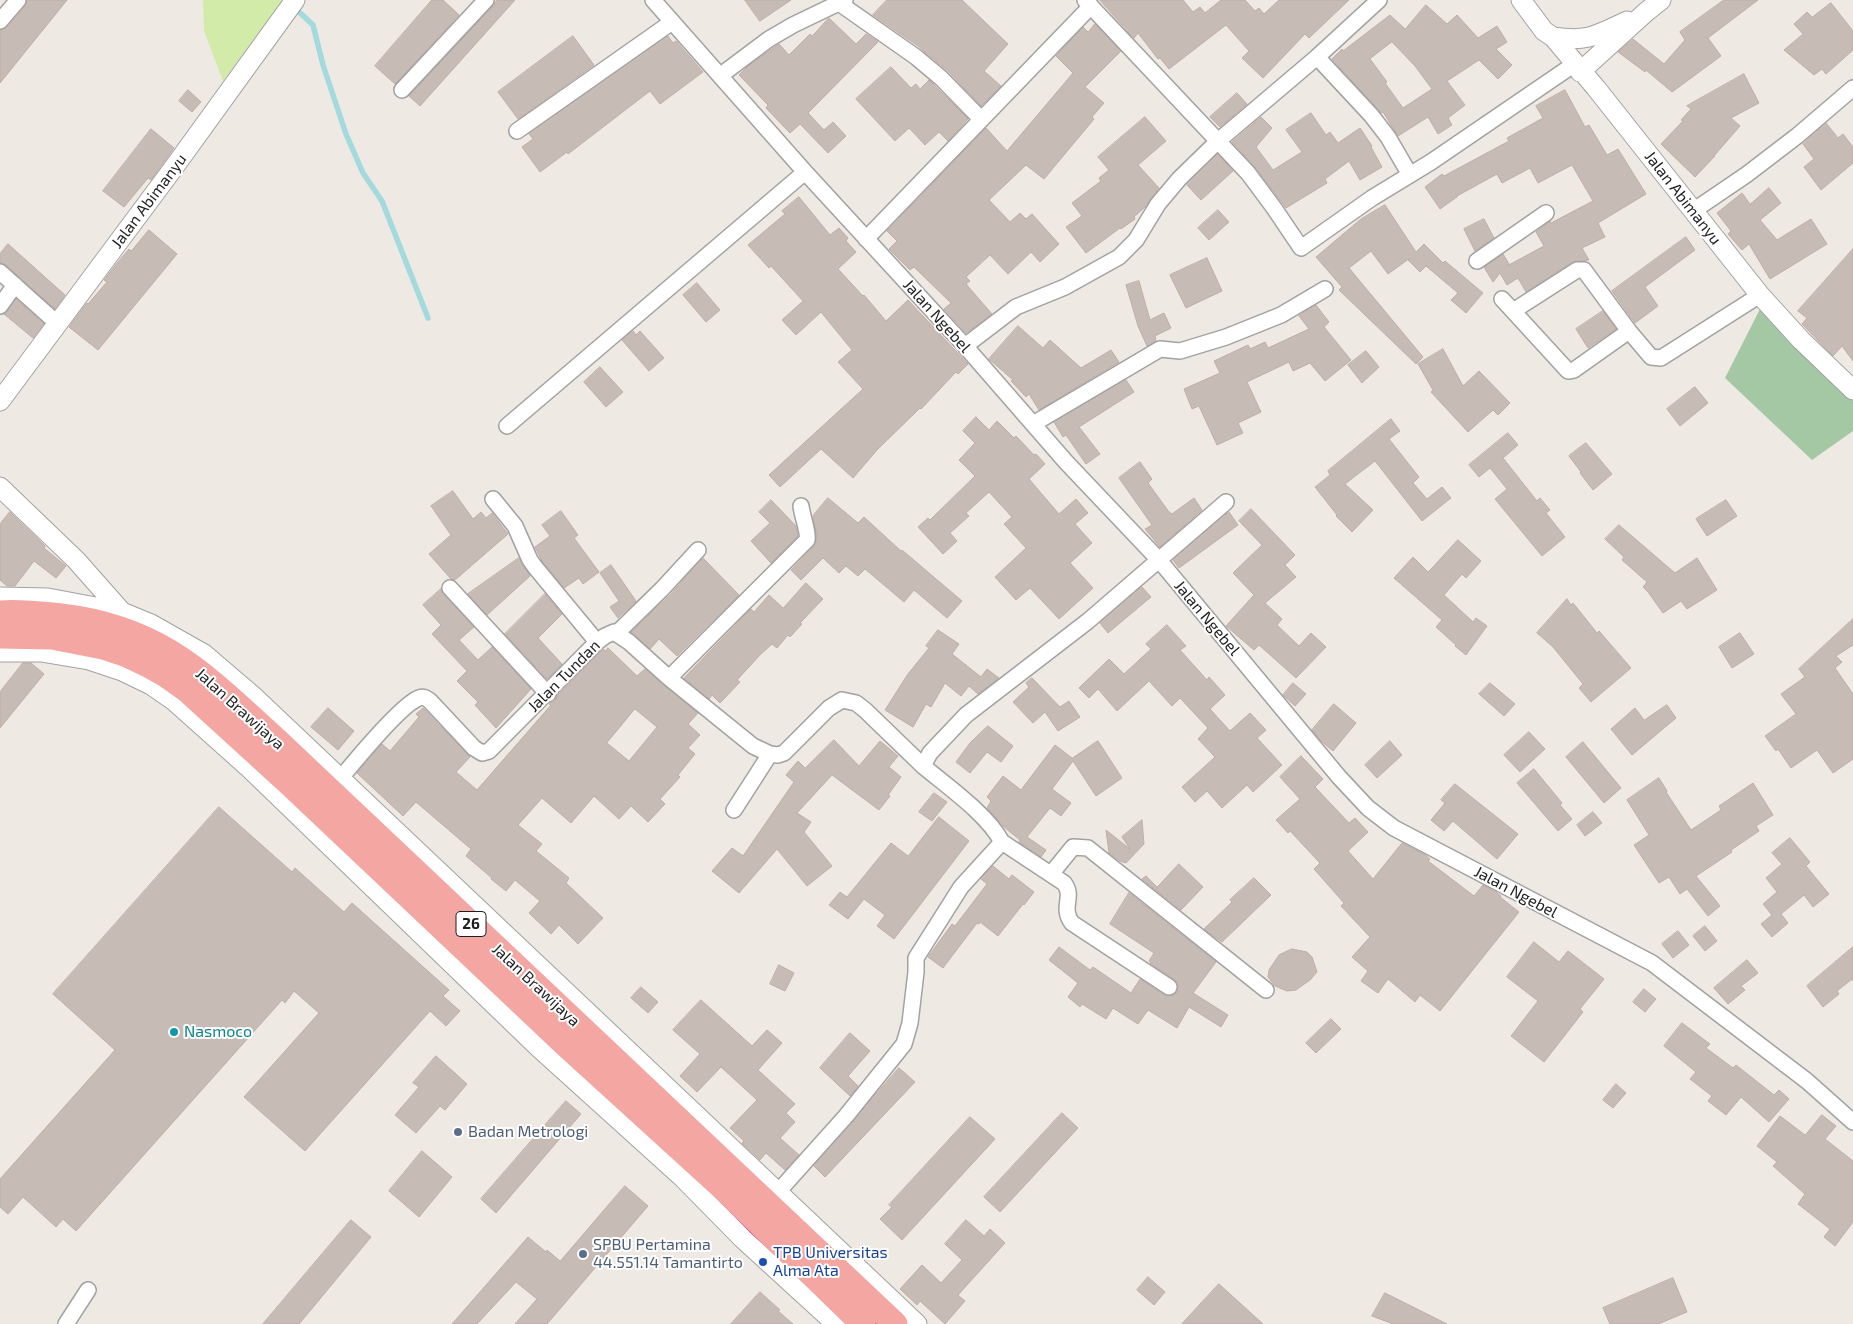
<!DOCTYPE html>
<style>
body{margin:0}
canvas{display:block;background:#efe9e3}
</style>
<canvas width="1853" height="1324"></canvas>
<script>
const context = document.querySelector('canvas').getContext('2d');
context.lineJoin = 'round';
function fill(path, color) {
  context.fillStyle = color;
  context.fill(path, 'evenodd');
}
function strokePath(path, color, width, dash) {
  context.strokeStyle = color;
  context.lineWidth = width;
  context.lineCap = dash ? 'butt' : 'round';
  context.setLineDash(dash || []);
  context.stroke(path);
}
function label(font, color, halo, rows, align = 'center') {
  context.font = font + ' "Exo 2",sans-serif';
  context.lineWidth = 4;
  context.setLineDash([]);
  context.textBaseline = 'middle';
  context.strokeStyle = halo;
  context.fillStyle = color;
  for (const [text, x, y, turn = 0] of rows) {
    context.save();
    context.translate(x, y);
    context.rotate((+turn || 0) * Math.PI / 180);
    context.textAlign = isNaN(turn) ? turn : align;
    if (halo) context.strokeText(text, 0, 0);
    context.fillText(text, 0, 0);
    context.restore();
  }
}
fill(new Path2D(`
 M203,0h80l-60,81 -19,-50z`), '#d3eba8');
fill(new Path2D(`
 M1760,309l93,91v31l-41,29 -87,-82z`), '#a4c8a4');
strokePath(new Path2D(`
 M296,9l17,16 10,40 23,69 17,39 19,28 46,117`), '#a2dade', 5.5);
const building = new Path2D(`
 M27,0h40l-67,83v-53l7,-3 18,-21z
 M432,0h11l16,15 -64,69 -20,-18z
 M497,0h18l-95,106 -11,-10 84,-90z
 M745,0h46l-31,21z
 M887,0h75l46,44 -24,27 17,15 -20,20 -33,-35 -30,-25 -45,-31z
 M1100,0h83l10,12 7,-5 5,6 16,-13h24l10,11 4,-3 5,6 15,-14h70l-40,38 -4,-4 -42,44 -21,-20 7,-7 -23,-26 -57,44 -9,-11 -2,1 -20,-26 -4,5z
 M1724,0h34l-50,38 13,18 -49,36 -26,-22 -1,2 -27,-20 15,-13 31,25 21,-24 -5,-8z
 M1831,3l22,28v19l-27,24 -4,-5 -8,6 -30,-25 19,-16 -9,-10 13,-12 5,5z
 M1426,5l21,19 10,-9 21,23 19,-12 10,16 -11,7 16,16 -14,14 -19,-19 -32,21 18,24 -17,13 4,7 -14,9 -10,-17 -30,19 -15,-24 -2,1 -49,-54 10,-10 1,2 47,-36 15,14zM1392,42l23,24 17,23 -29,19 -18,-25 2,-1 -17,-23z
 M829,18l27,26 10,-10 12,8 -70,71 16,17 9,-8 13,14 -18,17 -28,-29 -10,9 -24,-25 2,-3 -29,-30 9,-9 31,-22 10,11 21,-21 2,2z
 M1095,24l26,27 -36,36 19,16 -12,14 2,2 -50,60 -18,-14 -37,35 21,22 10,-9 6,6 6,-5 27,30 -19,18 -9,-10 -23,22 -18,-19 -24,22 4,4 -4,3 26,30 -26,19 -22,-24 7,-6 -37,-36 -4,3 -21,-21 8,-8 -10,-10 99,-103 21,23 66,-78 -17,-17 27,-29 5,5z
 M573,36l21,29 -76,54 -20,-27z
 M668,36l5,7 3,-2 27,31 -43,32 -10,-13 -82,63 -1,-2 -27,20 -18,-25 11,-8 -4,-5z
 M891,67l20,21 5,-4 4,5 9,-9 39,39 -20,22 -9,-9 -14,13 -16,-17 -14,13 -39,-42z
 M1744,74l15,29 -28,15 9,8 -26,30h1l-20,21 -34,-33 22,-23 -2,-1 10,-11 -4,-3z
 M188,90l13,12 -9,10 -13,-11z
 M1565,90l20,37 4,-2 18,30 11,-6 28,45 -48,29 7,14 -23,11 7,12 -17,2 -46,30 -8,-14 -11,7 -7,-12 -7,9 -9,-15 19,-13 6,10 -2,2 37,-20 -8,-14 14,-11 1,2 42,-22 -21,-36 -34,18 -8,-15 -28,15 -5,-9 -40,22v1l-17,12 -15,-22 17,-13 2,2 65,-35 -2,-3 36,-20 -7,-12z
 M1237,93l10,11 -27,23 -10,-10z
 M1311,113l15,22 4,-3 8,11 22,-15 12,18 -1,1 11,20 -22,13 -11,-19 -24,18 2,4 -41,25 -31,-41 -23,-25 29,-25 11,11 -16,19 17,23 29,-18 -16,-22z
 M1145,117l21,24 -28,24 21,23 -14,19 -11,10 1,2 -14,10 -1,-1 -34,25 -20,-26 16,-11 -10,-13 29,-22 -2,-3 10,-8 -11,-13z
 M1826,123l12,15 5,-4 10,13v16l-32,27 -17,-23 10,-8 -11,-15z
 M151,129l23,19 -23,32 -3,-2 -24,29 -21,-16z
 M1218,154l15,17 -32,29 -14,-15z
 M1769,188l12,15 -21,17 17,20 34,-21 16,25 -57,35 -21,-35 -7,6 -14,-16 3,-3 -14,-18 25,-20 8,11z
 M799,197l31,38 9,-7 9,10 -2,3 10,11 -18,17 25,27 1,-1 22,26 22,-21 60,64 -10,10 -2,-2 -35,37 -1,-1 -43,42 -24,28 -32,-29 -41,38 -11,-12 94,-86 -25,-27 14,-12 -31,-38 -25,23 -14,-15 21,-19 -32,-35 -2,2 -21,-23 37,-31 -3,-3z
 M1385,205l31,47 8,-8 19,19 2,-2 38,32 -17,20 -15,-13 7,-7 -32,-27 -6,6 -12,-12 2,-2 -22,16 -17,-23 -22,17 74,89 -7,7 -77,-74 3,-3 -26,-30 45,-38z
 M1218,210l11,12 -20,18 -11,-12z
 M1484,219l10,19 -19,13 -11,-22z
 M149,230l28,24 -79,96 -29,-23 18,-24 1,1 19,-22 -3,-2 14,-18 11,-13 2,2z
 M1686,237l9,13 -50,37 13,19 -23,17 -23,-32z
 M8,244l57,51 -10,14 -49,-44 -6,-2v-9z
 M1853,249v112l-11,-15 -9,10 -31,-32 5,-6 -9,-7z
 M1207,258l15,33 -36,17 -16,-33z
 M1139,281l11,39 14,-7 7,15 -16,8 1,5 -9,5 -9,-20 -12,-41z
 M697,283l23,27 -14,12 -23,-27z
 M16,299l28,25 -11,14 -29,-24z
 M1316,305l13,17 -5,5 27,33 -26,21 -15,-18 -17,8 -4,-9 -42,20 14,30 -23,11 5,10 -26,12 -18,-39 -7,3 -8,-20 36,-16 -6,-12 34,-16 2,4 15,-7 3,6 41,-19 -10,-13z
 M1603,311l13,18 -28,19 -12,-19z
 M1018,326l25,22 7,-8 31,28 30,-18 8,12 -80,48 -10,-16 -3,3 -15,-16 2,-1 -24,-21z
 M633,331l3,4 4,-4 24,27 -15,13 -27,-31z
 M1443,349l20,37 16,-15 31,32 -12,12 -5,-5 -25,22 -37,-40 2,-2 -15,-26z
 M1366,351l13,16 -17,16 -14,-18z
 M600,367l23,25 -17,15 -22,-25z
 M1126,380l8,12 -55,35 21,27 -14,10 -20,-29 -3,2 -9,-15z
 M1695,387l13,16 -28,23 -13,-17z
 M976,417l13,13 8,-9 17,17 2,-2 18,19 2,-1 9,10 -16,15 30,35 17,-15 12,14 -13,11 17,19 -22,20 23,25 -34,31 -29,-31 -14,12 -21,-23 31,-29 -22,-24 8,-7 -23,-25 -23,21 3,3 -19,17 7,8 -14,13 -25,-27 10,-9 2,2 45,-44 -16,-16 16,-17 -12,-12z
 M1391,419l9,12 -11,8 30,38 -6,6 14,16 15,-12 9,11 -29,23 -47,-60 -30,23 28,26 -21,22 -16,-16 1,-1 -22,-28 15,-12 -2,-4z
 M1508,433l10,12 -15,13 34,43 3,-3 10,12 -4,3 19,24 -23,19 -47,-57 12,-10 -17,-21 -11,9 -10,-12z
 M1586,443l26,31 -19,16 -13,-17 1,-1 -12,-16z
 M1140,462l12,17 -4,4 21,29 3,2 22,-16 8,12 -42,37 -15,-18 7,-4 -33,-47z
 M453,491l20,28 8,-7 5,6 6,-5 16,21 -53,46 -4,-1 -22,-25 22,-19 -20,-29z
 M828,498l30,25 6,-6 37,34 1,-1 60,51 -15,17 -33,-28 -10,12 -39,-33 -7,7 -12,-10 -7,7 -16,-15 -22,22 -10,-10 23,-24 3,-10 -4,-20z
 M771,500l25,26 2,10 -27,27 -20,-22 19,-18 -11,-11z
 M1726,500l11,16 -30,20 -11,-17z
 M1251,509l44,46 -10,10 11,12 -31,26 17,16 -5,6 22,21 12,-13 15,14 -30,31 -37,-33 -5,5 -28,-24 28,-31 -21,-22 29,-28 -23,-24z
 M561,511l17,24 -4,3 25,34 -16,12 -4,-6 -15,10 -22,-27 -7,-14 15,-11 -8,-11z
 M10,512l35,34 -1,2 22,18 -10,12 -22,-17 -19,25h-8l-7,-6v-56z
 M1229,512l9,13 -59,43 -6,-8z
 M1619,525l56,48 22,-15 20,32 -30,19 -6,-8 -18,12 -15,-21 -5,-5 4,-5 -25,-22 2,-3 -19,-18z
 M1458,540l23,21 -15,17 -4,-4 -18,21 29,27 3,-4 11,8 -21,29 -11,-9 1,-1 -20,-18 6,-7 -48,-42 19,-21 15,15z
 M519,558l11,18 -43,39 -19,-21z
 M703,558l36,37 -62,61 -18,-17 -9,10 -19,-17 38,-36z
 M611,565l25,36 -18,17 -8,-11 9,-6 -19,-28z
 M806,583l17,16 -23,24 2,1 -12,13 -2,-2 -11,13 -5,-4 -12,11 -23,25 3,2 -20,21 -8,-8 -3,4 -25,-21 67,-69 3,3 15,-17 14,13z
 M1142,587l9,10 -43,36 -8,-10z
 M441,589l2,5 31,33 -15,13 19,20 14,-13 39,42 -35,39 -21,-23 3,-3 -21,-21 10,-10 -35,-37 9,-9 -18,-20z
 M545,594l17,20 -24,24 24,26 -15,15 -42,-45z
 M1567,599l4,6 2,-2 24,30 2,-2 32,37 -40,34 -12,-14 4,-4 -30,-37 -16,-14z
 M1853,619v26l-17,11 6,6 -7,6 18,26v65l-20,14 -16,-23 -26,18 -13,-19 -2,2 -11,-15 31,-22 -15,-20 24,-17 -6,-8z
 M1167,625l19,21 -6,4 27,30 2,-3 16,18 -15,14 20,22 20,-18 16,17 -9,8 25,27 -29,27 -6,-7 -25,23 -15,-17 -12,11 -13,-15 33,-30 -17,-18 10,-11 -28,-30 -8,8 -23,-25 -32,30 -19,-22 -9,9 -10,-10 30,-29 15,15 27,-25 -5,-5z
 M938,630l21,14 -7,10 29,23 6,-8 12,9 -21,16 -9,-8 -8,10 -16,-13 -14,24 -5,-3 -13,23 -28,-17 23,-36 21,-26 -3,-2z
 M1740,633l14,21 -22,14 -13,-21z
 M608,648l29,28 8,-7 53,44 -10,11 12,11 -12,13 7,6 -17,21 2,2 -20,22 5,5 -17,18 -17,-16 -12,13 -25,-23 -23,27 -29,-25 -24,27 24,19 -6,7 33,27 -3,5 37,35 -25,26 -19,-19 -8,9 -22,-21 11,-12 -25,-21 -9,11 -15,-12 1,-1 -26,-22 5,-7 -55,-47 -13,14 -46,-43 25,-29 8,7 29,-34 -3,-3 7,-6 47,49 -14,15 21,18 74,-85 -2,-1 6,-3 2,-5 46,-47 3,2zM635,709l22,18 -28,34 -22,-18z
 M23,663h8l13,11 -44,54v-36z
 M1032,678l28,29 9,-6 11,16 -22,14 -13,-19 -12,11 -20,-21 16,-15 -3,-4z
 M1293,683l13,11 -11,12 -12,-11z
 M1490,683l25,21 -11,12 -25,-22z
 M1334,704l22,19 -23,28 -13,-11 -8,-10z
 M1667,705l9,13 -44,37 -21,-26 24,-21 9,12z
 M328,708l26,23 -16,19 -27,-23z
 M988,726l25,20 -12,16 -14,-10 -17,21 -14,-11 14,-19z
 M1529,732l16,17 -25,23 -16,-17z
 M834,740l25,26 21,-25 18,15 -9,11 12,10 -13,18 2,1 -11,14 -47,-35 -35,38 14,9 -7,10 28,34 -25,20 -30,-37 -38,44 -27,-22 20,-23 11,8 51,-74 -8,-7 12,-14 7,7z
 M1098,741l24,37 -26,18 -23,-35 -21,28 19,14 -10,13 -11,-8 -23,29 19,13 -5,7 -22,-15 1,-2 -16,-13 -17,-19 4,-7 -4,-4 16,-21 18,14 34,-45 17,13z
 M1390,741l12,14 -25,23 -12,-13z
 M1583,742l38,46 -17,15 -38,-46z
 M1301,756l22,23 -8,8 34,36 6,-5 13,14 -20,19 25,28 29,-36 23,12 5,4 -2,2 46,35 9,-11 14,8 4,3 -1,1 19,15 -79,99 -20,-16 -5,7 -27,-23 -10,14 -17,-12 7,-10 -16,-14 18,-20 -29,-31 3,-3 -30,-34 6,-6 -30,-32 -2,2 -12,-13 24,-21 -20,-22z
 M1534,769l28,34 -2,2 12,14 -14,12 -41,-48z
 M1659,778l8,13 -1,1 25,38 30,-20 -2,-4 34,-23 20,32 -17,11 3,5 -28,19 1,2 -36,24 24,30 -12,10 -21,-27 -7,5 -11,-17 -10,6 -25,-38 15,-10 -22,-35z
 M1455,784l63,50 -21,25 -44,-38 -9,10 -13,-11 14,-17 -4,-3z
 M934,793l13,9 -15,19 -13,-9z
 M219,807l73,65 3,-4 49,44 8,-9 97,87 -6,6 17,15 -14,15 -16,-15 -125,140 -61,-54 75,-84 -25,-22 -9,12 -3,-3 -206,231 -13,-12 -7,8 -33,-30 -15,17 -8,-7v-28l115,-129 -62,-56z
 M1593,812l9,11 -17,13 -8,-11z
 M939,817l30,24 -75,98 -17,-13 8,-11 -21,-16 -16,20 -19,-14 11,-13 7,5 44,-54 17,13z
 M1142,820l2,24 -18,19 -6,-2 -11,-8 -3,-23 24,19 -8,-12z
 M1790,838l20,24 -4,4 23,28 -16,13 -9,-12 -23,19 7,9 -16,14 -11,-13 11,-9 -9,-11 14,-12 -11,-14 16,-14 -10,-11z
 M1179,864l24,23 -22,23 -39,-31 4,-3 11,11z
 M993,866l16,13 3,-4 22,17 -10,13 -1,-1 -25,32 -18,-14 -1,2 -2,-1 -34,45 -15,-11 24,-33 3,2 32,-42 -6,-5z
 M1254,878l17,17 -49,47 -18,-13 28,-27 -2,-2z
 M1129,893l87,69 -23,31 35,22 -7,12 -32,-20 -12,21 -29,-18 -10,14 -25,-16 -7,11 -24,-15 -2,3 -12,-10 10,-14 -29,-23 10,-13 31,23 3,-3 38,26 9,-14 24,16 9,1 4,-4 1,-9 -3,-3 -25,-17 1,-1 -2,-1 5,-8 -44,-29z
 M1705,926l12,15 -12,10 -12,-15z
 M1678,931l11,14 -16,13 -11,-14z
 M1534,942l25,20 9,-11 36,28 -24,30 3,3 -39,50 -33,-26 27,-35 -31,-24z
 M1853,947v34l-1,-2 -15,12 2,3 -16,13 -16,-21z
 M1292,949l15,3 5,5 5,15 -7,8 -14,10 -9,1 -12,-5 -7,-9 1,-7 10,-15z
 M1747,960l11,13 -17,13 4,4 -17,14 -14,-16z
 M779,965l15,8 -9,18 -15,-7z
 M641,987l17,15 -10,11 -17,-15z
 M1644,989l12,10 -11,13 -12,-10z
 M701,1000l51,46 15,-16 15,13 -24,27 37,34 -9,9 9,9 -15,16 19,17 -14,15 -19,-17 -6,7 -18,-17 2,-2 -14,-13 27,-28 -36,-33 -24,25 -17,-16 20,-22 -27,-24z
 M1331,1019l10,10 -25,24 -10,-10z
 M1682,1023l28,21 -4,4 27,20 3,-3 38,30 5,-5 10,9 -20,23 -28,-25 -15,18 -18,-14 4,-5 -22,-17 6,-7 -32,-26z
 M850,1033l20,18 -22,25 10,10 -8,10 -30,-28z
 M436,1056l31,28 -22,26 -5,-4 -24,27 -21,-18 24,-28 -6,-4z
 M899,1068l16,14 -90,95 -11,-11z
 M1616,1084l10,9 -13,15 -10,-8z
 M566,1101l15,13 -85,99 -15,-14z
 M1062,1113l16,15 -78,84 -16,-15z
 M1822,1115l14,11 -11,13 28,22v61l-18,24 -11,-9 6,-8 -32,-25 7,-10 -32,-28 4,-4 -20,-16 23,-30 25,19z
 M970,1117l25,22 -93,101 -22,-21 12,-12 -3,-2z
 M422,1151l30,26 -33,40 -30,-26z
 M625,1186l23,20 -101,118h-32l22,-25 -21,-17 -39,42h-25l76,-87 18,15 1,-2 13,11z
 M351,1220l20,17 -61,74 -11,13h-36z
 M966,1220l18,16 6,-7 15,14 -47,52 7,6 -20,23 -25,-23 -3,4 -17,-16 22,-24 19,18 21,-23 -17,-16z
 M1148,1277l17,15 -11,13 -17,-15z
 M1673,1278l14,34 -29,12h-48l-7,-16z
 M1219,1284l44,40h-81z
 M760,1292l20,18 -2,1 15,13h-62z
 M1385,1293l62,31h-54l-21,-8z`);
fill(building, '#c7bbb6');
strokePath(building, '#c1ada5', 1);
const minor = new Path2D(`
 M653,0l152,172 160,174 101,116 93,98 180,217 29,31 26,20 258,135 155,118 46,41
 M840,0l-1,3 77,54 25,21 40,41
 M1085,0l163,173 26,35 27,40 71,-50 59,-36 145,-99
 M0,21l18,-21
 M1317,57l54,58 17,22 22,38
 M721,75l48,-36 24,-14 52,-25
 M402,90l84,-90
 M517,131l155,-109
 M1693,211l53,-36 51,-39 56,-48
 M866,239l225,-233
 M1477,261l69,-48
 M0,272l58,52
 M1502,299l11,12
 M0,306l15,-21
 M1629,331l-55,39 -6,1 -55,-60 64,-41h7l45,61 22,26 10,1 99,-63
 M965,346l51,-39 49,-20 54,-30 17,-17 22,-36 21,-25 39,-38 99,-84 62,-57
 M1033,424l127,-75 20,2 46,-14 55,-22 44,-26
 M507,426l298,-254
 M493,499l22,27 15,34 5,7 62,75
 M450,588l98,106
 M617,633l45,-44 36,-39
 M669,678l138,-138c2,-7 -5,-24 -6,-34
 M340,779c14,-17 62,-75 79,-81 5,-2 7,0 11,3l44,47 8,5 7,-2 108,-109 8,-6 9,-4 15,10 40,36 84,68 17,8 8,1 6,-2 45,-45 13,-8 14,3 9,7 58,56 7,-13 36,-38 122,-94 138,-119
 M734,810l36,-56
 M1002,842l62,41c11,14 -4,24 8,40l97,64
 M1051,874l22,-27 15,1 178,142
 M777,1193l69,-77 58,-72 6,-21 6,-51v-14l45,-71 41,-45c-15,-28 -54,-55 -79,-76
 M66,1324l22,-34`);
const tertiary = new Path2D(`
 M1521,0l23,31 9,6 43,51 164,207 41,45 52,50
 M1553,37c35,5 42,-1 74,-16
 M1580,72l66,-60 15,-12
 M0,401l172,-231 123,-170
 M0,487l76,73 46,52
 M0,597l48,1 74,14 29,12 53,30 48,41 665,629
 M0,652h41l48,8 33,11 29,14 23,16 75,67 289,279 145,131 60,61 93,85`);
const trunk = new Path2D(`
 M0,613c20,-2 41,1 61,3 97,11 142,57 211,120l623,588
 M0,636l52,1 51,10 24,8 23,11 16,9 21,15 103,94 276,261 155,141 142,138`);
strokePath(minor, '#a2a2a2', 18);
strokePath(tertiary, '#a2a2a2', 21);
strokePath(trunk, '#dd207f', 28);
strokePath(minor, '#fff', 15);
strokePath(tertiary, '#fff', 19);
strokePath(trunk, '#f3a6a2', 25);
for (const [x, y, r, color] of [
 [174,1032,5,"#0f9aa8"],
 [458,1132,5,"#5c6f8a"],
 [583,1254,5,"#5c6f8a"],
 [763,1262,5,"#1a4fb4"]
]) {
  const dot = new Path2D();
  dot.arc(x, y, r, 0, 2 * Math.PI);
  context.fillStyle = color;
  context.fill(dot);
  strokePath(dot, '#fff', 2);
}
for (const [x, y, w] of [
 [471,924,30]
]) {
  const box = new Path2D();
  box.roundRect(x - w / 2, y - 12.5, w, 25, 4);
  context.fillStyle = '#fff';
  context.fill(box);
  strokePath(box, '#1e1e1e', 1);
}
label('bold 15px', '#1e1e1e', null, [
 ["26",471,924]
]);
label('16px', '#1e1e1e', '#fff', [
 ["Jalan Abimanyu",1683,198,52],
 ["Jalan Abimanyu",149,201,-53],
 ["Jalan Ngebel",937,316,48],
 ["Jalan Ngebel",1207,618,50],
 ["Jalan Tundan",564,676,-45],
 ["Jalan Brawijaya",240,709,42],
 ["Jalan Ngebel",1516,892,28],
 ["Jalan Brawijaya",536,985,43]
]);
label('16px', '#0d838f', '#fff', [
 ["Nasmoco",184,1032]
], 'left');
label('16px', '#4e5e75', '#fff', [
 ["Badan Metrologi",468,1132],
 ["SPBU Pertamina",593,1245],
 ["44.551.14 Tamantirto",593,1263]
], 'left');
label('16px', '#164399', '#fff', [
 ["TPB Universitas",773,1253],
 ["Alma Ata",773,1271]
], 'left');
</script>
